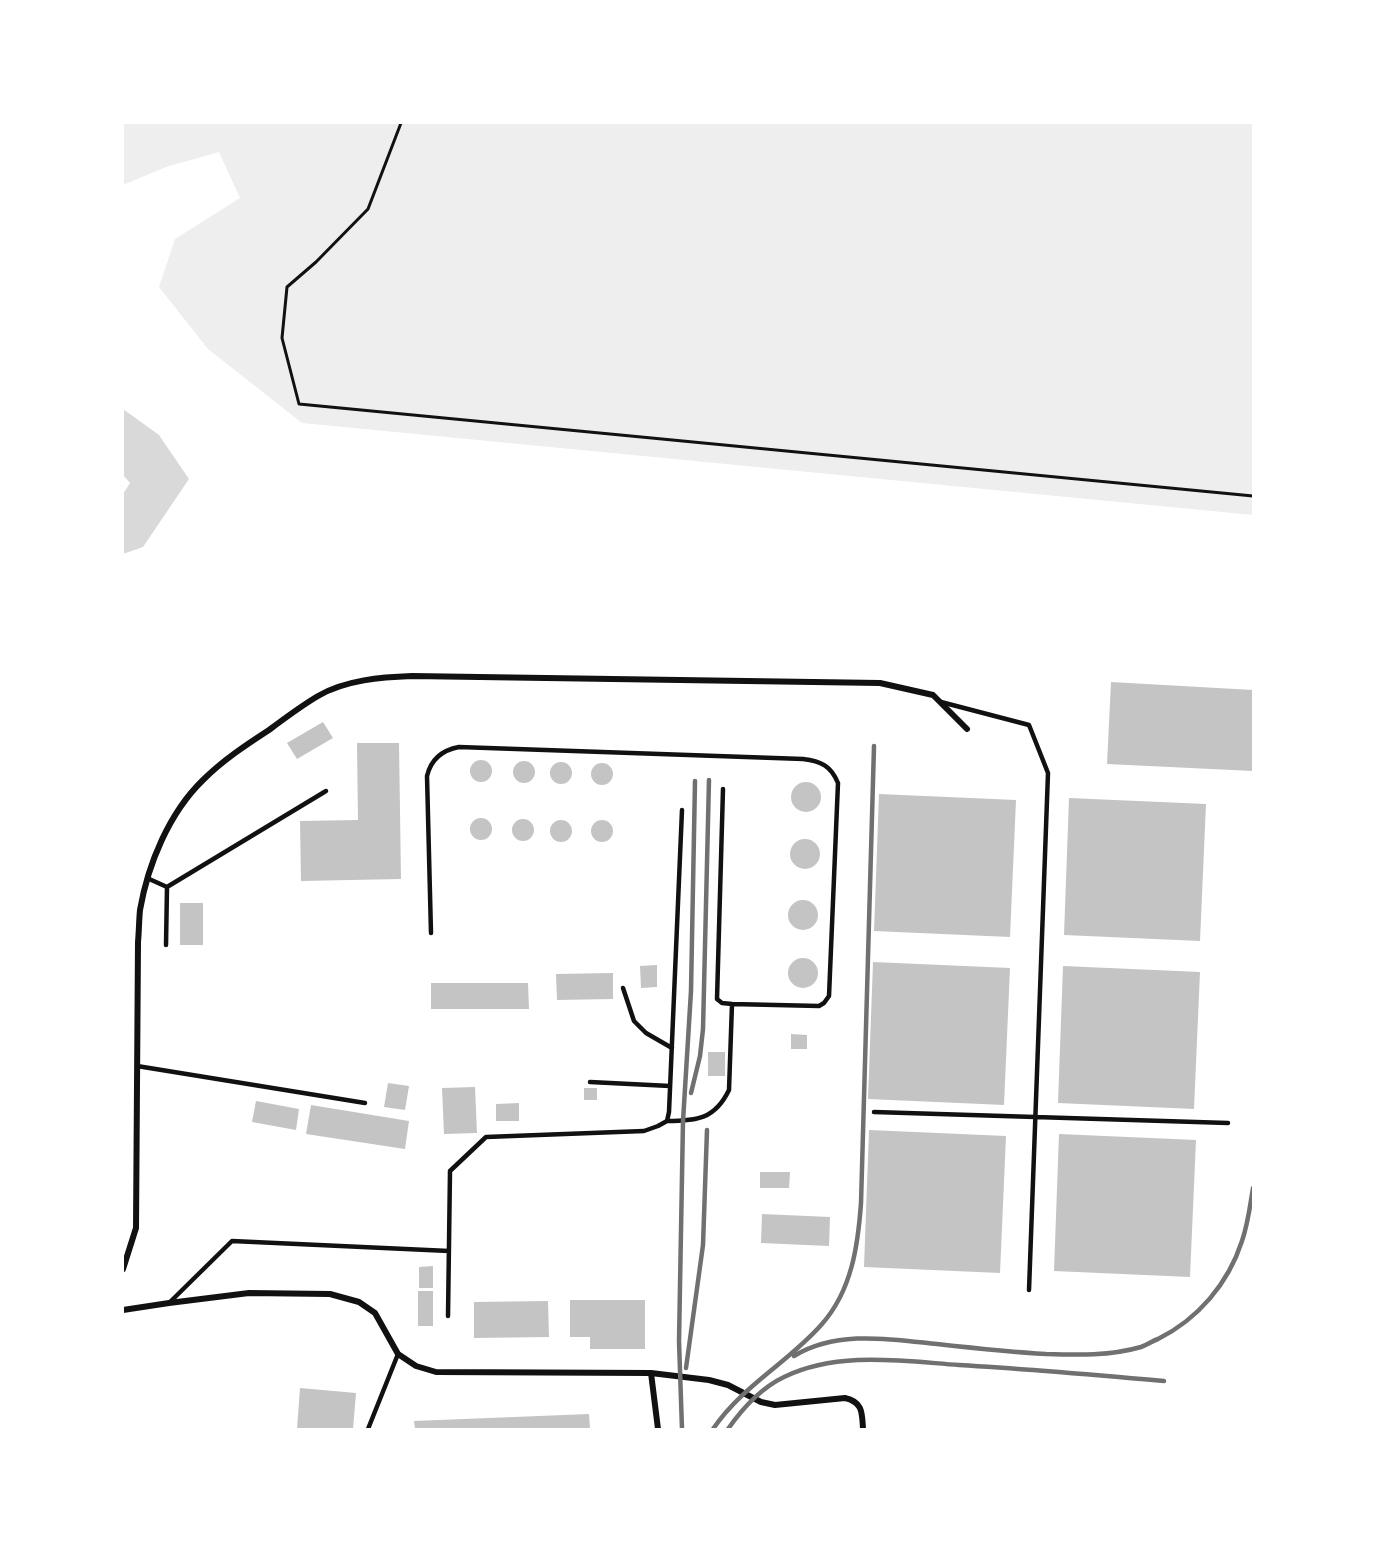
<!DOCTYPE html>
<style>
body{margin:0}
#map{position:relative;width:1376px;height:1552px;overflow:hidden;background:#fff;font-family:Inter,sans-serif}
canvas{display:block}
.frame{position:absolute;inset:0;border:124px solid #fff;pointer-events:none}
</style>
<div id="map">
<canvas width="1376" height="1552"></canvas>
<div class="frame"></div>
</div>
<script>
const context = document.querySelector('canvas').getContext('2d');
context.lineJoin = 'round';
function fill(path, color) {
  context.fillStyle = color;
  context.fill(path, 'evenodd');
}
function strokePath(path, color, width, dash) {
  context.strokeStyle = color;
  context.lineWidth = width;
  context.lineCap = dash ? 'butt' : 'round';
  context.setLineDash(dash || []);
  context.stroke(path);
}
fill(new Path2D(`
 M123,123h1130v392l-951,-92 -94,-74 -49,-62 16,-48 65,-41 -21,-46 -53,15 -43,18z`), '#eee');
fill(new Path2D(`
 M123,409l36,26 30,44 -46,68 -20,7v-60l7,-11 -7,-8z`), '#d9d9d9');
fill(new Path2D(`
 M1111,682l142,8v81l-146,-7z
 M323,722l10,16 -36,21 -10,-16z
 M357,743h42l2,136 -100,2 -1,-60 58,-1z
 M470 771a11 11 0 1 1 22 0a11 11 0 1 1-22 0Z
 M513 772a11 11 0 1 1 22 0a11 11 0 1 1-22 0Z
 M550 773a11 11 0 1 1 22 0a11 11 0 1 1-22 0Z
 M591 774a11 11 0 1 1 22 0a11 11 0 1 1-22 0Z
 M791 797a15 15 0 1 1 30 0a15 15 0 1 1-30 0Z
 M879,794l137,6 -6,137 -136,-6z
 M1069,798l137,6 -6,137 -136,-6z
 M470 829a11 11 0 1 1 22 0a11 11 0 1 1-22 0Z
 M512 830a11 11 0 1 1 22 0a11 11 0 1 1-22 0Z
 M591 831a11 11 0 1 1 22 0a11 11 0 1 1-22 0Z
 M550 831a11 11 0 1 1 22 0a11 11 0 1 1-22 0Z
 M790 854a15 15 0 1 1 30 0a15 15 0 1 1-30 0Z
 M788 915a15 15 0 1 1 30 0a15 15 0 1 1-30 0Z
 M180,903h23v42h-23z
 M788 973a15 15 0 1 1 30 0a15 15 0 1 1-30 0Z
 M873,962l137,6 -6,137 -136,-6z
 M657,965v22l-16,1 -1,-22z
 M1063,966l137,6 -6,137 -136,-6z
 M613,973v26l-56,1 -1,-26z
 M431,983h97l1,26h-98z
 M791,1034l16,1v14h-16z
 M708,1052h17v24h-17z
 M388,1083l21,3 -4,24 -21,-3z
 M475,1087l2,46 -33,1 -2,-46z
 M584,1088h13v12h-13z
 M256,1101l43,8 -3,21 -44,-8z
 M519,1103v18h-23v-17z
 M311,1105l98,16 -4,28 -99,-15z
 M869,1130l137,6 -6,137 -136,-6z
 M1059,1134l137,6 -6,137 -136,-6z
 M760,1172h30l-1,16h-29z
 M762,1214l68,3 -1,29 -68,-3z
 M433,1266v22h-14v-21z
 M418,1291h15v35h-15z
 M570,1300h75v49h-55v-12h-20z
 M548,1301l1,36 -75,1v-36z
 M300,1388l56,5 -3,36h-56z
 M589,1414l1,15h-175l-1,-8z`), '#c4c4c4');
strokePath(new Path2D(`
 M401,123l-33,86 -52,53 -29,25 -5,51 17,66 954,92`), '#111', 3);
strokePath(new Path2D(`
 M941,702l88,23 19,48 -19,517
 M723,789l-6,210 5,4 10,1
 M147,878l20,9 -1,58
 M167,887l159,-96
 M431,933l-4,-157c4,-17 16,-26 32,-29l344,12c18,2 28,7 35,24l-9,213 -5,7 -5,3 -87,-2 -3,86c-14,29 -32,31 -62,31
 M623,988l11,33 12,12 26,15
 M137,1066l228,37
 M590,1082l80,4
 M874,1112l354,11
 M169,1303l63,-62 217,10
 M448,1316l2,-145 36,-34 158,-6 14,-5 9,-5 2,-9 13,-302
 M368,1429l30,-75`), '#111', 4.5);
strokePath(new Path2D(`
 M123,1269l13,-41 2,-286c1,-11 1,-22 2,-32 8,-46 29,-97 63,-130 20,-20 43,-35 66,-50 16,-12 32,-24 49,-34 27,-16 64,-19 94,-20l468,7 53,12 34,34
 M123,1310l46,-7 80,-10 81,1 29,8 16,11 23,41 18,12 20,6 215,1 58,7 19,5 33,17 14,3 70,-7c18,4 17,15 18,31
 M651,1373l7,56`), '#111', 6);
strokePath(new Path2D(`
 M691,1093l9,-37 3,-27 6,-249
 M794,1356c43,-26 95,-17 143,-12 36,4 72,8 109,10 32,1 64,2 95,-7 6,-2 11,-6 17,-8 40,-20 70,-55 84,-98 6,-17 8,-35 11,-53
 M686,1368l17,-123 4,-115
 M682,1429l-3,-88 4,-220 8,-130 4,-210
 M713,1429c30,-44 76,-67 109,-105 30,-34 36,-79 39,-121l13,-457
 M728,1429c14,-20 33,-41 56,-52 54,-26 117,-16 175,-12 68,4 137,10 205,16`), '#707070', 4.5);
</script>
